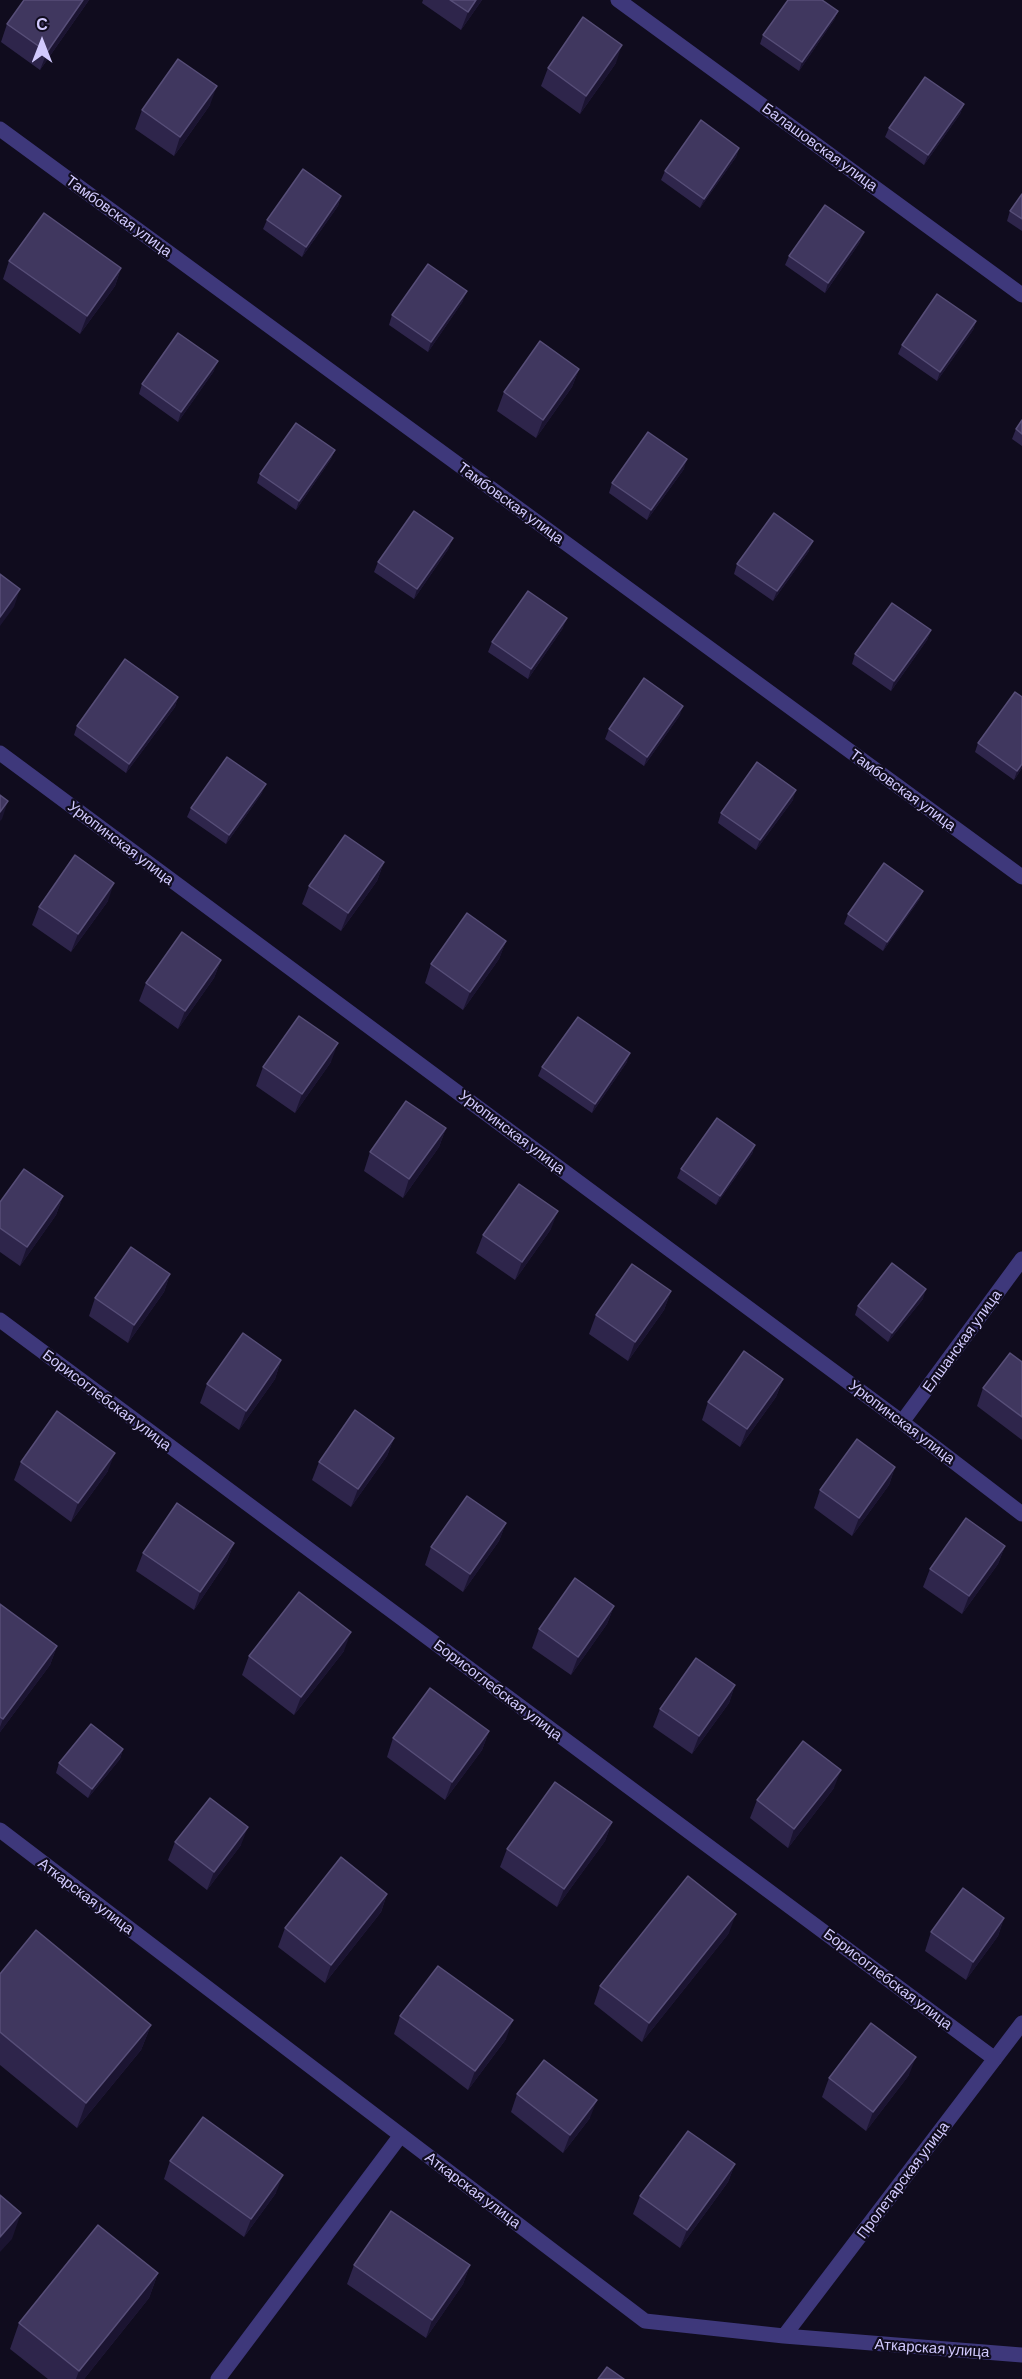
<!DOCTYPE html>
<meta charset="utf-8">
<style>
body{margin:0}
#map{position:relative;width:1022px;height:2379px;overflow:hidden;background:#100c1e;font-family:Barlow,sans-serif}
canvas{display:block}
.north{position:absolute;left:12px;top:12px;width:60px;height:60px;-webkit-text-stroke:4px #100c1e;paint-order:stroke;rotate:0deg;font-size:16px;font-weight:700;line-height:24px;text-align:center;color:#d2cafe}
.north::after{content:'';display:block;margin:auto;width:21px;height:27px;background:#d2cafe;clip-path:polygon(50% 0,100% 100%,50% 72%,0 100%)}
</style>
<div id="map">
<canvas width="1022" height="2379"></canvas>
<div class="north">С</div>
</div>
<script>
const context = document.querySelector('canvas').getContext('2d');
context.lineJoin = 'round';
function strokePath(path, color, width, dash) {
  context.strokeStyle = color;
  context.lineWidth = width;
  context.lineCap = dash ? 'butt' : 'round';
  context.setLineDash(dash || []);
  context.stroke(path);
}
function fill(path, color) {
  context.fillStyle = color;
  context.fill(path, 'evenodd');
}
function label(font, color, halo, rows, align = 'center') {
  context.font = font + ' Barlow,sans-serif';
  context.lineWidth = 4.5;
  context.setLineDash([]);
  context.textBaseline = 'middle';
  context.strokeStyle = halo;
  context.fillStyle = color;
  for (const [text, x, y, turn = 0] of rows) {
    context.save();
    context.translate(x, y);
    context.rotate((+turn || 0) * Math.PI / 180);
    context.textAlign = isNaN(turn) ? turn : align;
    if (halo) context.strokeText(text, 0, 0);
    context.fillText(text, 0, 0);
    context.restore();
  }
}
strokePath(new Path2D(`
 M618,0l404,295
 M0,129l1022,748
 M0,753l902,669 120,92
 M0,1320l995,739
 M902,1422l120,-163
 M0,1830l645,491 139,15 238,19
 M784,2336l238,-313
 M218,2379l183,-244`), '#3e387b', 15);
fill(new Path2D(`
 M24,0h65l-49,70 -39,-28 6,-18z
 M423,0h59l-21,30 -39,-27z
 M838,11l-4,9 -35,51 -39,-27 3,-9z
 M616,63l-36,51 -39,-28 7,-18z
 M964,104l-4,10 -36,51 -39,-28 4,-9z
 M210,105l-36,51 -39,-27 7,-19z
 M739,148l-3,9 -36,51 -39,-28 4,-9z
 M1022,194v37l-15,-10 3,-10z
 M341,196l-3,10 -36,51 -39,-28 4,-9z
 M860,242l-35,51 -40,-28 4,-9z
 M9,261l112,7 -6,18 -35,48 -77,-55z
 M463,301l-35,51 -39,-27 3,-10z
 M976,321l-3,9 -36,51 -39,-27 4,-9z
 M579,369l-7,18 -36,51 -39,-27 7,-19z
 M214,371l-36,51 -39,-28 3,-10z
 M1022,420v26l-10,-7 4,-10z
 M335,450l-4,9 -35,51 -39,-27 3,-9z
 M684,469l-37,51 -38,-27 3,-10z
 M449,548l-35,51 -40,-27 4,-10z
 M809,551l-36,50 -39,-27 3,-10z
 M563,628l-35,51 -40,-27 4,-10z
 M931,630l-4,10 -36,51 -39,-27 3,-10z
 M178,697l-3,10 -49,66 -52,-38 3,-9z
 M680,715l-36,51 -39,-27 4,-10z
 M978,743l44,25 -8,12 -39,-28z
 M262,793l-36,51 -39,-27 4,-9z
 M793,800l-37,50 -38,-27 3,-10z
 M384,862l-7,19 -36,50 -39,-27 7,-18z
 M923,891l-4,9 -36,51 -39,-27 4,-10z
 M108,901l-37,51 -39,-27 7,-18z
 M506,941l-7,18 -36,51 -38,-27 6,-19z
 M221,960l-7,18 -36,51 -39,-28 7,-18z
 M331,1062l-36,51 -39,-27 7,-19z
 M627,1062l-35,51 -54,-37 4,-9z
 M446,1128l-7,19 -36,51 -39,-27 6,-19z
 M755,1145l-3,9 -36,51 -39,-27 4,-9z
 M63,1196l-7,19 -36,51 -20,-14v-50z
 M551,1229l-36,51 -39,-27 7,-18z
 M170,1274l-6,18 -36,51 -39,-27 6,-18z
 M671,1291l-7,19 -36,51 -39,-27 7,-19z
 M923,1299l-35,43 -33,-27 3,-9z
 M281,1360l-6,19 -36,51 -39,-27 7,-19z
 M1022,1362v78l-45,-34 6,-18z
 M783,1379l-7,18 -36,50 -38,-27 6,-18z
 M394,1438l-7,18 -36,51 -39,-27 7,-18z
 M21,1462l87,9 -37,51 -57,-42z
 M895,1467l-6,18 -37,51 -38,-28 6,-18z
 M506,1523l-7,18 -36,51 -38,-27 6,-18z
 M234,1543l-7,18 -33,49 -58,-39 7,-18z
 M1005,1546l-7,18 -36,50 -39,-27 7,-18z
 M0,1604l57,42 -7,19 -50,67z
 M614,1606l-7,18 -36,51 -39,-27 7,-19z
 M344,1651l-50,64 -52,-40 7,-19z
 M735,1685l-6,18 -37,51 -39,-27 7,-18z
 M489,1731l-7,19 -37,50 -58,-43 6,-19z
 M123,1749l-3,10 -32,39 -32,-25 3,-10z
 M834,1788l-46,60 -38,-30 7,-18z
 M612,1822l-7,19 -48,66 -57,-40 7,-18z
 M175,1842l66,3 -34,45 -39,-30z
 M387,1894l-6,18 -56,71 -47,-36 7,-19z
 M1004,1918l-6,18 -32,44 -41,-29 6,-19z
 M729,1933l-87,109 -48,-38 6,-18z
 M0,1974l151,51 -10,25 -64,78 -77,-63z
 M400,2016l106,23 -38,51 -74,-56z
 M909,2075l-43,56 -44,-34 7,-19z
 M517,2094l73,24 -27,35 -52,-41z
 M170,2161l106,32 -32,44 -80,-58z
 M735,2164l-7,18 -48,66 -47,-34 7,-18z
 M354,2265h116l-7,19 -37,54 -79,-54z
 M158,2273l-9,25 -65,81h-36l-38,-30 9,-26z`), '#2e254b');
fill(new Path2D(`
 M83,0h6l-49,70 7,-18z
 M476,0h6l-21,30 7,-18z
 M838,11l-4,9 -35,51 3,-9z
 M622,45l-6,18 -36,51 6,-18z
 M217,86l-7,19 -36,51 6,-19z
 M964,104l-4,10 -36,51 4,-10z
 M739,148l-3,9 -36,51 4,-9z
 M341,196l-3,10 -36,51 4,-10z
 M864,232l-4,10 -35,51 3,-10z
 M121,268l-6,18 -35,48 7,-18z
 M467,291l-4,10 -35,51 3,-10z
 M976,321l-3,9 -36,51 3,-9z
 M218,361l-4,10 -36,51 3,-10z
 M579,369l-7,18 -36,51 7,-18z
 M335,450l-4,9 -35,51 3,-9z
 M687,459l-3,10 -37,51 4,-10z
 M453,538l-4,10 -35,51 3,-10z
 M813,541l-4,10 -36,50 4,-10z
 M20,589l-6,18 -14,19v-9z
 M567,618l-4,10 -35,51 3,-10z
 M931,630l-4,10 -36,51 3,-10z
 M178,697l-3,10 -49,66 3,-9z
 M683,706l-3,9 -36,51 3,-9z
 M1022,764v4l-8,12 3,-9z
 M266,784l-4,9 -36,51 3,-9z
 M796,790l-3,10 -37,50 4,-10z
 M8,801l-6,18 -2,2v-9z
 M384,862l-7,19 -36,50 7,-18z
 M114,883l-6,18 -37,51 7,-18z
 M923,891l-4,9 -36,51 4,-9z
 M506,941l-7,18 -36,51 7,-18z
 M221,960l-7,18 -36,51 7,-18z
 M338,1043l-7,19 -36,51 7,-19z
 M630,1053l-3,9 -35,51 3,-9z
 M446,1128l-7,19 -36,51 6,-19z
 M755,1145l-3,9 -36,51 4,-9z
 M63,1196l-7,19 -36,51 7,-19z
 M558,1211l-7,18 -36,51 7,-18z
 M170,1274l-6,18 -36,51 6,-18z
 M926,1289l-3,10 -35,43 4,-9z
 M671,1291l-7,19 -36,51 7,-19z
 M281,1360l-6,19 -36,51 7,-19z
 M783,1379l-7,18 -36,50 7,-18z
 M394,1438l-7,18 -36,51 7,-18z
 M115,1453l-7,18 -37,51 7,-19z
 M895,1467l-6,18 -37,51 7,-18z
 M506,1523l-7,18 -36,51 7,-18z
 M234,1543l-7,18 -33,49 6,-18z
 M1005,1546l-7,18 -36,50 7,-18z
 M614,1606l-7,18 -36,51 7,-18z
 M351,1632l-7,19 -50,64 7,-18z
 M57,1646l-7,19 -50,67v-5l3,-8z
 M735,1685l-6,18 -37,51 7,-18z
 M489,1731l-7,19 -37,50 7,-18z
 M123,1749l-3,10 -32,39 4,-9z
 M841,1770l-7,18 -46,60 6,-19z
 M612,1822l-7,19 -48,66 7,-18z
 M248,1827l-7,18 -34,45 7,-18z
 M387,1894l-6,18 -56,71 6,-18z
 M736,1914l-7,19 -87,109 7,-19z
 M1004,1918l-6,18 -32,44 7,-18z
 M513,2020l-7,19 -38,51 7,-19z
 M151,2025l-10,25 -64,78 9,-25z
 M916,2057l-7,18 -43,56 7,-19z
 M597,2100l-7,18 -27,35 7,-18z
 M735,2164l-7,18 -48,66 7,-18z
 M283,2175l-7,18 -32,44 7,-18z
 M21,2213l-9,26 -12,13v-15z
 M470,2265l-7,19 -37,54 6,-18z
 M158,2273l-9,25 -65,81h-8l3,-8z`), '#1b1431');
const building = new Path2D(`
 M24,0h59l-36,52 -40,-28z
 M450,0h26l-8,12z
 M788,0h34l16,11 -36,51 -39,-27z
 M583,17l39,28 -36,51 -38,-28z
 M178,59l39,27 -37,51 -38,-27z
 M925,77l39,27 -36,51 -39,-27z
 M701,120l38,28 -35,51 -39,-28z
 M303,169l38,27 -35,51 -39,-27z
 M1022,194v25l-12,-8z
 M825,205l39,27 -36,51 -39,-27z
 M44,213l77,55 -34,48 -78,-55z
 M428,264l39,27 -36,51 -39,-27z
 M937,294l39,27 -36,51 -38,-27z
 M178,333l40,28 -37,51 -39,-28z
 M540,341l39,28 -36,51 -39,-28z
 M1022,420v14l-6,-5z
 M296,423l39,27 -36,51 -39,-27z
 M648,432l39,27 -36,51 -39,-27z
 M414,511l39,27 -36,51 -39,-27z
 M774,513l39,28 -36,50 -40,-27z
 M0,574l20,15 -20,28z
 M528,591l39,27 -36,51 -39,-27z
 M892,603l39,27 -37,51 -39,-27z
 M125,659l53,38 -49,67 -52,-38z
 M644,678l39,28 -36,51 -38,-28z
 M1015,692l7,5v67l-5,7 -39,-28z
 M227,757l39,27 -37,51 -38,-27z
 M757,762l39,28 -36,50 -39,-27z
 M0,795l8,6 -8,11z
 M345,835l39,27 -36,51 -39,-27z
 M75,855l39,28 -36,51 -39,-27z
 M884,863l39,28 -36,51 -39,-28z
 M467,913l39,28 -36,51 -39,-28z
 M182,932l39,28 -36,51 -39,-28z
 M299,1016l39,27 -36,51 -39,-27z
 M578,1017l52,36 -35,51 -53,-37z
 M406,1101l40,27 -37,51 -39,-27z
 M717,1118l38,27 -35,51 -39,-27z
 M24,1169l39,27 -36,51 -27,-19v-26z
 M519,1184l39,27 -36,51 -39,-27z
 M131,1247l39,27 -36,51 -39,-27z
 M892,1263l34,26 -34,44 -34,-27z
 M632,1264l39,27 -36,51 -39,-27z
 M243,1333l38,27 -35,51 -39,-27z
 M744,1351l39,28 -36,50 -39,-27z
 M1010,1353l12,9v55l-39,-29z
 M355,1410l39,28 -36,51 -39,-27z
 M57,1411l58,42 -37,50 -57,-41z
 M857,1439l38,28 -36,51 -39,-28z
 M467,1496l39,27 -36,51 -39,-27z
 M177,1503l57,40 -34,49 -57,-39z
 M966,1518l39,28 -36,50 -39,-27z
 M575,1578l39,28 -36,51 -39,-28z
 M299,1592l52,40 -50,65 -52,-41z
 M0,1604l57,42 -54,73 -3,-2z
 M696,1658l39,27 -36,51 -39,-27z
 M430,1688l59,43 -37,51 -59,-44z
 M91,1724l32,25 -31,40 -33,-26z
 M803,1741l38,29 -47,59 -37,-29z
 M555,1782l57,40 -48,67 -57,-40z
 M210,1798l38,29 -34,45 -39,-30z
 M341,1857l46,37 -56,71 -46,-37z
 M688,1876l48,38 -87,109 -49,-37z
 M963,1888l41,30 -31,44 -42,-30z
 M36,1930l115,95 -65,78 -86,-71v-58z
 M438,1966l75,54 -38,51 -75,-55z
 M871,2023l45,34 -43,55 -44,-34z
 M544,2060l53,40 -27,35 -53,-41z
 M203,2117l80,58 -32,44 -81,-58z
 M688,2131l47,33 -48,66 -47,-34z
 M0,2195l21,18 -21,24z
 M391,2211l79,54 -38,55 -78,-55z
 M98,2225l60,48 -79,98 -60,-48z
 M607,2367l17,12h-26z`);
fill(building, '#40375f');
strokePath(building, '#574e78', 1.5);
label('15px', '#d2cafe', '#100c1e', [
 ["Балашовская улица",820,147,36],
 ["Тамбовская улица",119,216,36],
 ["Тамбовская улица",511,503,36],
 ["Тамбовская улица",903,790,36],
 ["Урюпинская улица",121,843,37],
 ["Урюпинская улица",512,1132,37],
 ["Елшанская улица",962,1341,-54],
 ["Борисоглебская улица",107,1400,37],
 ["Урюпинская улица",902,1422,37],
 ["Борисоглебская улица",498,1690,37],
 ["Аткарская улица",86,1896,37],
 ["Борисоглебская улица",888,1979,37],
 ["Пролетарская улица",903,2180,-53],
 ["Аткарская улица",473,2190,37],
 ["Аткарская улица",932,2348,4]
]);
</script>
